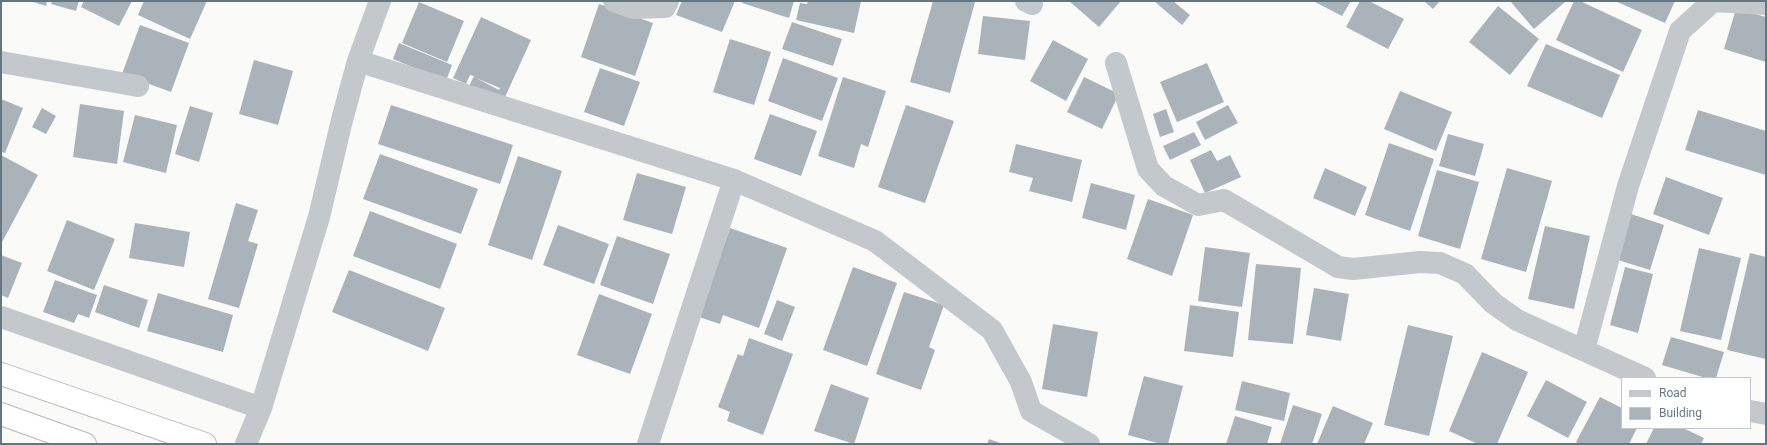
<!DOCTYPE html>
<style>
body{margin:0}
#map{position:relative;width:1767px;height:445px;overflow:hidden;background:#fafaf8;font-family:Roboto,sans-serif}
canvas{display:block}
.frame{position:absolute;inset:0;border:2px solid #657683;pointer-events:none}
.legend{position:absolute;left:1621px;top:377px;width:130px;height:52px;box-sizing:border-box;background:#fff;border:1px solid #c1c8cd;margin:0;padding:5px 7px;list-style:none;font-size:12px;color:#657683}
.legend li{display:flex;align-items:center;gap:8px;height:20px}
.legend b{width:20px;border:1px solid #c1c8cd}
</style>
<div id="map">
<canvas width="1767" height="445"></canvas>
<div class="frame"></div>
<ul class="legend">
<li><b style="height:5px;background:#c3c8cc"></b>Road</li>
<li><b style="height:11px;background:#aab3b9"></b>Building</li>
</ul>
</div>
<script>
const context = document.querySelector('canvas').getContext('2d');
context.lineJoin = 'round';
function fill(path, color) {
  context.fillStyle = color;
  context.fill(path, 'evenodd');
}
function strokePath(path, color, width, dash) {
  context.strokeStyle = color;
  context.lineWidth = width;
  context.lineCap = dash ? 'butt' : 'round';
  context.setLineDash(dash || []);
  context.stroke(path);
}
fill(new Path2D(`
 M30,1h17l-1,5z
 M52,1h27l-3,10 -25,-7z
 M84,1h48l-13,25 -38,-19z
 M144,1h63l-17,38 -52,-24z
 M682,1h53l-13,31 -46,-17z
 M743,1h51l-5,17 -47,-15z
 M808,1h53l-7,32 -58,-13 4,-17 7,1z
 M933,1l42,1 -25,91 -40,-11z
 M1069,1h52l-22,26z
 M1154,1h19l17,14 -8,10z
 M1313,1h38l-9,15z
 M1360,1h9l35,18 -16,30 -42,-22z
 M1424,1h16l-7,8z
 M1510,1h56l-32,28z
 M1574,1h6l62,29 -19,42 -67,-32z
 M1615,1h60l-10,22z
 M419,2l45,19 -17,41 -45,-19z
 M599,4l54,19 -18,53 -54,-19z
 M1498,6l41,33 -29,36 -41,-33z
 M1736,9l30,8v45l-42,-13z
 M983,16l47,5 -5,39 -47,-6z
 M481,17l50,23 -26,57 -37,-9 6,-12 -4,-1 -4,9 -13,-6zM476,78l24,10 -1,2z
 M792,22l50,17 -9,27 -51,-17z
 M140,25l49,18 -18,49 -49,-18z
 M730,39l41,13 -17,53 -41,-13z
 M1053,40l35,19 -22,42 -36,-20z
 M399,43l53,22 -6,16 -53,-22z
 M1546,44l74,31 -18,43 -75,-32z
 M783,58l55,20 -16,43 -54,-20z
 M254,60l39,11 -15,54 -39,-11z
 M1207,63l17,39 -47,20 -17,-40z
 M600,68l40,14 -16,44 -40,-14z
 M843,77l43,14 -18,56 -7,-3 -7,24 -36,-12z
 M1084,77l35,17 -17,35 -35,-17z
 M1400,91l52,21 -16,39 -52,-22z
 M1,99l22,9 -18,45 -4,-1z
 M80,104l44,7 -7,53 -44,-7z
 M391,105l122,40 -13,39 -122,-40z
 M906,105l48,16 -29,82 -47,-16z
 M1228,105l10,18 -33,17 -9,-18z
 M190,106l23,7 -14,49 -24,-8z
 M42,108l14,8 -10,18 -14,-7z
 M1166,109l8,23 -14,5 -7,-23z
 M1698,110l68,21v44l-81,-25z
 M770,114l47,17 -16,45 -47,-17z
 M135,115l42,10 -11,48 -43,-11z
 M1194,132l7,13 -31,15 -7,-14z
 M1448,134l36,10 -9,32 -36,-10z
 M1389,143l45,16 -24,72 -45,-16z
 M1016,144l66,16 -10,42 -43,-11 4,-13 -24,-6z
 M1211,150l6,11 13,-6 11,22 -36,16 -15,-33z
 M380,154l98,35 -17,45 -98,-35z
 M1,155l37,20 -37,69z
 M518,156l44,15 -30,89 -44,-15z
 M1325,168l42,19 -12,29 -42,-18z
 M1507,168l45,13 -26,91 -45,-13z
 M1437,170l42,12 -19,67 -42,-13z
 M637,173l49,14 -14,47 -49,-14z
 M1666,177l57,21 -14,37 -56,-21z
 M1091,183l44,12 -9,35 -44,-12z
 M1148,199l45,16 -21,61 -45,-17z
 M236,203l22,7 -10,31 10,3 -19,64 -31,-9z
 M370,211l87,33 -17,45 -87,-33z
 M1631,214l33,11 -14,45 -32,-10z
 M67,220l48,19 -21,51 -47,-19z
 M135,223l55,9 -6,35 -55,-9z
 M558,225l51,19 -15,40 -51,-19z
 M1545,226l45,10 -16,73 -46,-10z
 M730,228l57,20 -28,80 -36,-13 -3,9 -21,-7z
 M617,236l53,18 -17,50 -53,-19z
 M1205,247l45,6 -8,54 -44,-6z
 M1699,248l42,10 -20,82 -41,-9z
 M1750,253l16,4v102l-39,-9z
 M1,255l21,8 -14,35 -7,-3z
 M1256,264l45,4 -8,76 -45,-4z
 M853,267l44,16 -30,83 -44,-16z
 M1625,267l28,7 -15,59 -28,-8z
 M349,270l96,38 -17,43 -96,-39z
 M55,280l42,15 -8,23 -11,-4 -4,9 -31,-11z
 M104,285l44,15 -9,28 -44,-16z
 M1314,288l35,6 -8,47 -35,-6z
 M904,292l40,13 -15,42 6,3 -14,40 -45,-16z
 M158,293l75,22 -10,37 -76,-21z
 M599,294l53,20 -22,60 -53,-19z
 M777,300l18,7 -13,34 -18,-7z
 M1190,305l49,7 -6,45 -49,-6z
 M1053,324l45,8 -11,65 -45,-8z
 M1408,325l45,11 -24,100 -45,-11z
 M1671,337l53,15 -8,26h-10l-44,-13z
 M749,338l44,16 -30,81 -36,-14 3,-9 -12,-5 20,-53 5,2z
 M1482,352l46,20 -31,72h-19l-29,-13z
 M1144,376l39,10 -15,58h-7l-33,-9z
 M1546,380l41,22 -19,36 -41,-22z
 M1242,381l48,12 -6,28 -49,-11z
 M831,384l38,14 -15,46 -40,-13z
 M1600,397l22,11v20h15l-8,16h-49l-4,-2z
 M1293,405l29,9 -10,30h-32z
 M1333,406l40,17 -9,21h-47z
 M1235,416l37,11 -5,17h-41z
 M1654,428h29l21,10 -3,6h-55z
 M989,439l14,5h-16z`), '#aab3b9');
const trunk = new Path2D(`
 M1,374l204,70
 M1,414l84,30`);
strokePath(trunk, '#b4b9bd', 24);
strokePath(new Path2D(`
 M614,1l19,7 32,-1 3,-6
 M1026,1l6,3
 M1713,1l53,3
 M358,61l376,119 141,61 117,89 29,52 10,29 58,33
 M1,62l137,24
 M1116,63l32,106 16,17 34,19 26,-5 114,67 15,2 67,-7 20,1 25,11 28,29 24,17 128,58
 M1,317l260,91
 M1584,350l44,-164 52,-155 33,-30
 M1750,411l16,3
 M246,444l15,-36 58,-191 23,-97 16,-59 22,-60
 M648,444l86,-264`), '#c3c8cc', 22);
strokePath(trunk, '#fff', 22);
</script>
